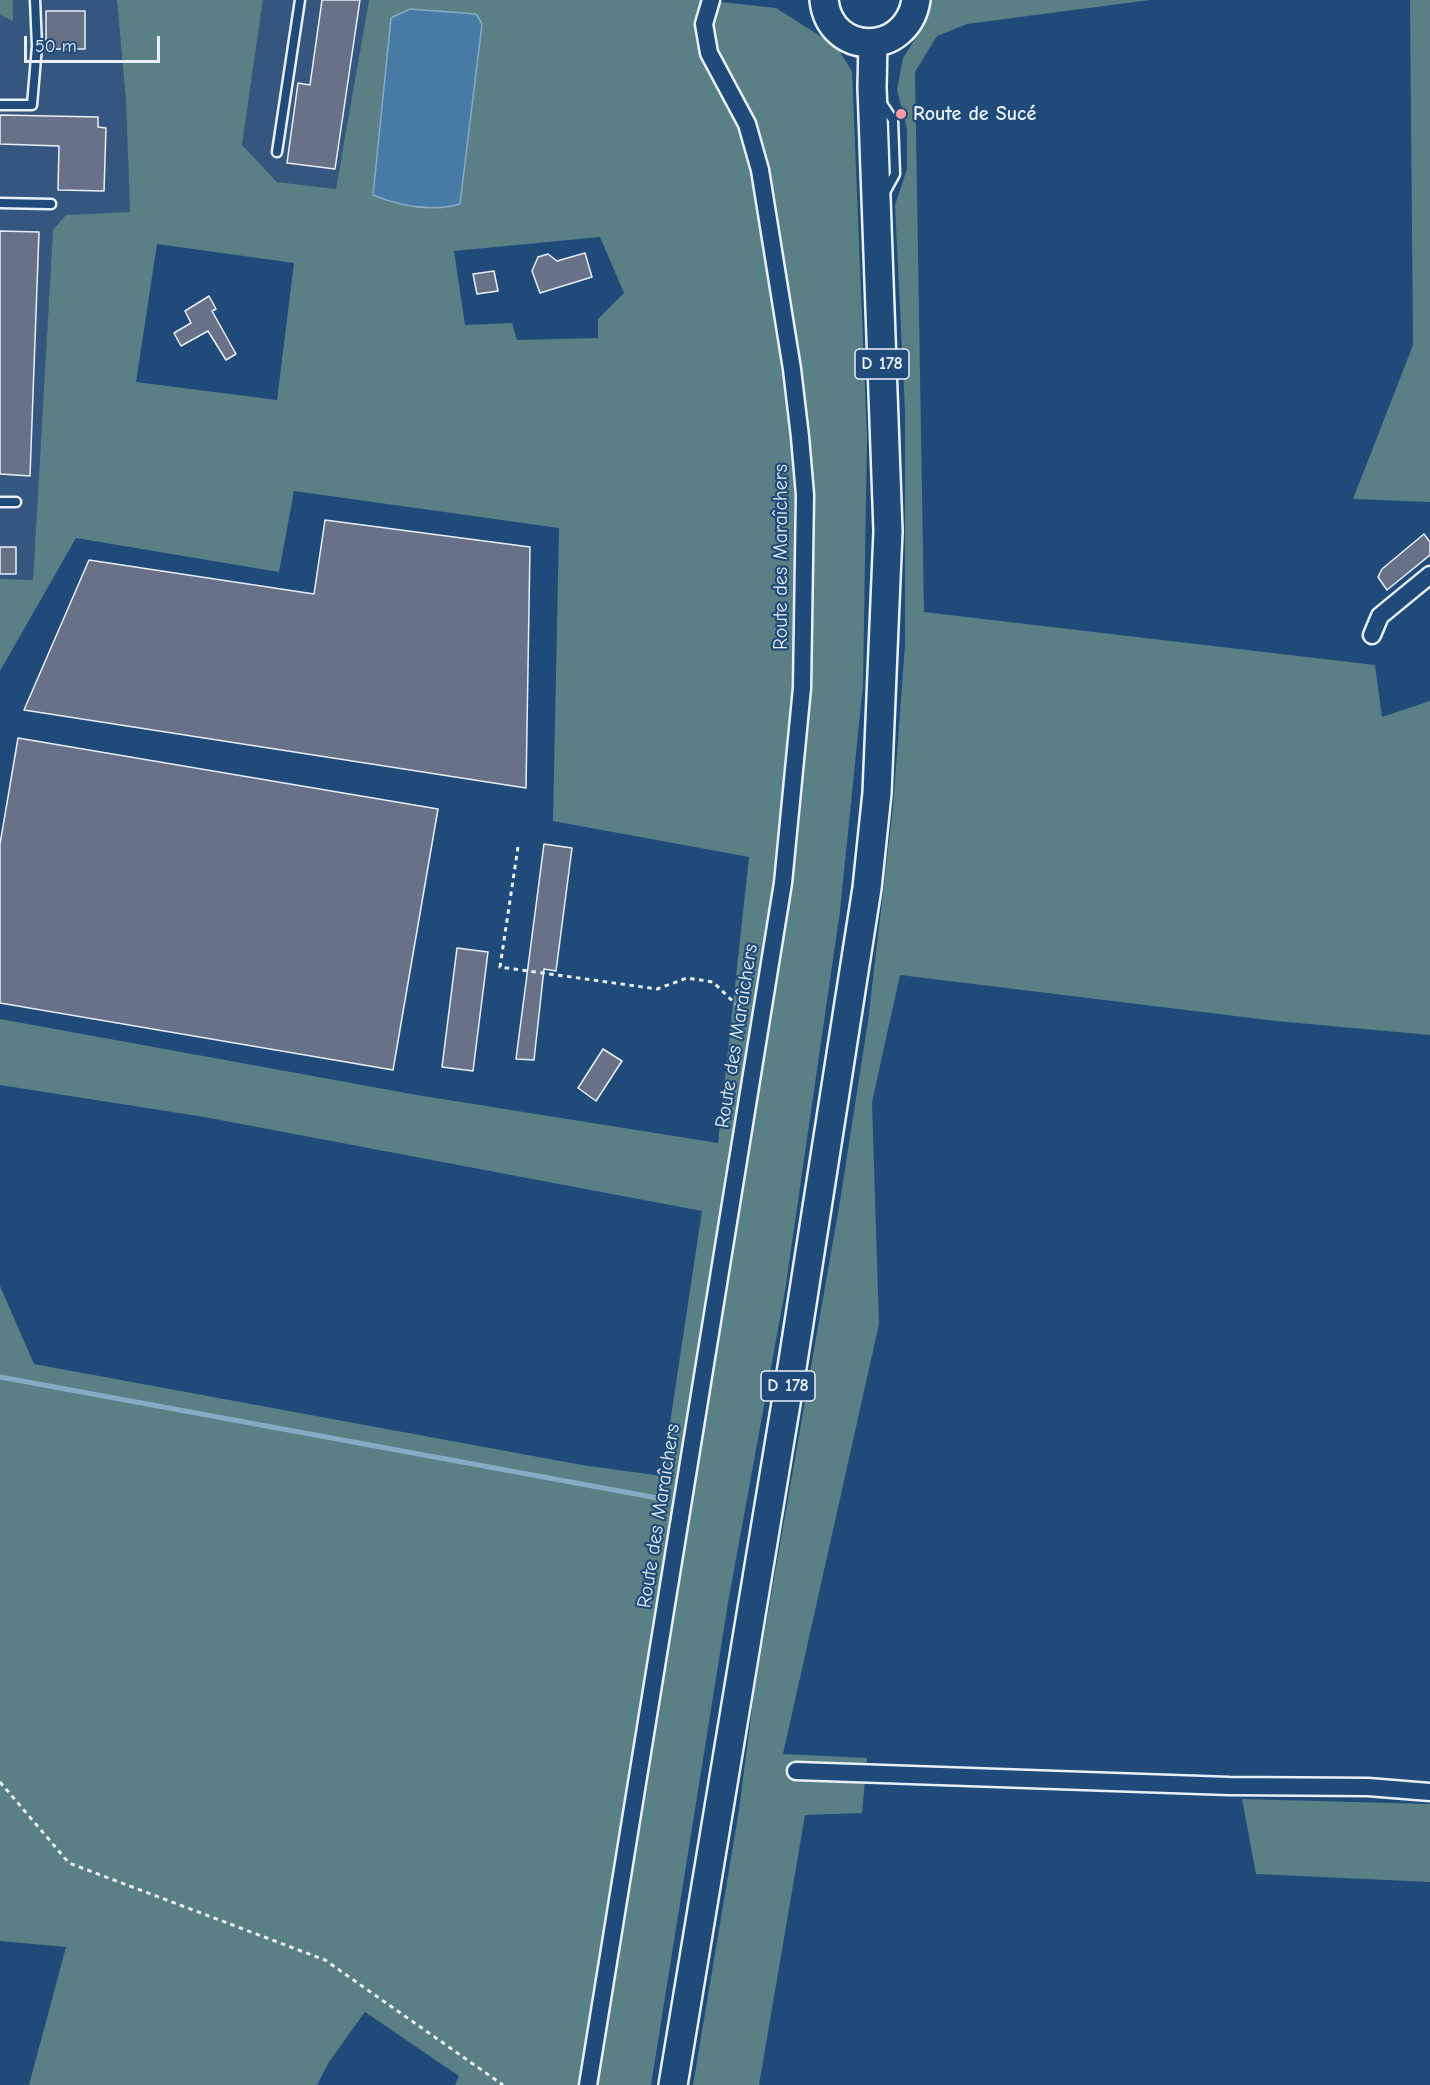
<!DOCTYPE html>
<meta charset="utf-8">
<style>
body{margin:0}
#map{position:relative;width:1430px;height:2085px;overflow:hidden;background:#1f4a7a;font-family:"Comic Neue",sans-serif}
canvas{display:block}
.scale{position:absolute;left:24px;top:36px;width:136px;height:27px;box-sizing:border-box;border:3px solid #e8f1f8;border-top:0;padding-left:8px;font-size:18px;line-height:21px;white-space:nowrap;color:#e8f1f8;-webkit-text-stroke:4px #1f4a7a;paint-order:stroke}
</style>
<div id="map">
<canvas width="1430" height="2085"></canvas>
<div class="scale">50 m</div>
</div>
<script>
const context = document.querySelector('canvas').getContext('2d');
context.lineJoin = 'round';
function fill(path, color) {
  context.fillStyle = color;
  context.fill(path, 'evenodd');
}
function strokePath(path, color, width, dash) {
  context.strokeStyle = color;
  context.lineWidth = width;
  context.lineCap = dash ? 'butt' : 'round';
  context.setLineDash(dash || []);
  context.stroke(path);
}
function label(font, color, halo, rows, align = 'center') {
  context.font = font + ' "Comic Neue",sans-serif';
  context.lineWidth = 4.5;
  context.setLineDash([]);
  context.textBaseline = 'middle';
  context.strokeStyle = halo;
  context.fillStyle = color;
  for (const [text, x, y, turn = 0] of rows) {
    context.save();
    context.translate(x, y);
    context.rotate((+turn || 0) * Math.PI / 180);
    context.textAlign = isNaN(turn) ? turn : align;
    if (halo) context.strokeText(text, 0, 0);
    context.fillText(text, 0, 0);
    context.restore();
  }
}
fill(new Path2D(`
 M13,0h104l9,102 4,110 -64,3 -13,15 -20,350 -33,-1v-564l13,6z
 M263,0h106l-32,189 -60,-7 -35,-37z`), '#35567e');
fill(new Path2D(`
 M0,0h13v21l-13,-6z
 M117,0h146l-21,145 35,37 59,7 33,-189h334l73,8 60,38 16,25 15,366 -4,248 -23,226 -55,380 -57,312 -77,482h-196l4,-9 -94,-64 -36,50 -12,23h-288l37,-138 -66,-6v-655l34,78 548,101 80,11 40,-265 -498,-94 -204,-32v-66l417,76 301,48 31,-286 -196,-36 6,-293 -265,-37 -15,81 -203,-34 -76,133v-92l33,1 20,-350 13,-15 64,-3 -4,-110zM600,237l24,56 -26,26v19l-81,2 -5,-17 -47,2 -11,-74zM157,244l137,19 -17,137 -141,-18z
 M925,0h225l-183,24 -30,12 -22,36 9,540 451,53 7,52 48,-16v334l-154,-14 -376,-46 -28,127 7,222 -96,430 84,4 -5,55 -57,2 -46,270h-66l46,-275 15,-117 86,-492 28,-180 25,-214 12,-162v-234l-10,-206 12,-36v-40l-10,-39 6,-32 21,-33z
 M1410,0h20v502l-77,-3 60,-154z
 M1242,1799l188,5v78l-174,-8z`), '#5a7f84');
const water = new Path2D(`
 M410,9l66,5 6,10 -22,180c-28,8 -60,2 -87,-9l18,-177z`);
fill(water, '#477ba5');
strokePath(water, '#87aac6', 1.5);
strokePath(new Path2D(`
 M0,1377l663,122`), '#87aac6', 5);
const building = new Path2D(`
 M322,0h38l-25,169 -48,-6 11,-80 12,2z
 M46,11h39v38h-39z
 M0,115l98,2v10l8,1 -2,63 -46,-1 1,-44 -59,-2z
 M0,231l39,1 -9,244 -30,-2z
 M585,253l7,24 -52,16 -8,-22 6,-14 10,-3 9,7z
 M494,271l4,20 -21,3 -4,-20z
 M209,296l7,13 -4,2 24,43 -10,6 -18,-29 -27,15 -7,-13 17,-10 -6,-12z
 M325,520l205,27 -4,241 -502,-78 65,-150 225,34z
 M1424,534l6,8v13l-43,35 -9,-13 4,-8z
 M0,547h16v27h-16z
 M18,738l420,71 -45,261 -393,-67v-159z
 M544,844l28,4 -16,123 -12,-2 -10,91 -18,-1z
 M457,948l31,4 -15,119 -31,-4z
 M603,1049l19,12 -26,40 -18,-13z`);
fill(building, '#687188');
strokePath(building, '#e8f1f8', 1.5);
const lane = new Path2D(`
 M881,102l12,18 2,54 -11,20
 M0,105h32l5,-59 -2,-46
 M277,152l23,-152
 M0,203l51,1
 M0,502h16`);
const street = new Path2D(`
 M1372,635l8,-19 50,-41
 M796,1771l433,15 139,1 62,5
 M588,2085l195,-1202 19,-195 3,-193 -5,-58 -8,-68 -32,-199 -13,-46 -38,-71 -5,-29 7,-24`);
const primary = new Path2D(`
 M824,0c6,57 83,57 92,0
 M673,2085l120,-724 74,-473 10,-95 11,-262 -16,-444 1,-44`);
strokePath(lane, '#e8f1f8', 13);
strokePath(street, '#e8f1f8', 21);
strokePath(primary, '#e8f1f8', 32);
strokePath(new Path2D(`
 M518,847l-18,120 157,22 30,-11 26,4 32,31
 M0,1782l69,81 256,97 178,125`), '#e8f1f8', 3, [4.5, 4.5]);
strokePath(lane, '#1f4a7a', 8);
strokePath(street, '#1f4a7a', 16);
strokePath(primary, '#1f4a7a', 27);
for (const [x, y, r, color] of [
 [901,114,6,"#ff9aa2"]
]) {
  const dot = new Path2D();
  dot.arc(x, y, r, 0, 2 * Math.PI);
  context.fillStyle = color;
  context.fill(dot);
  strokePath(dot, '#1f4a7a', 2);
}
for (const [x, y, w] of [
 [882,364,54],
 [788,1386,54]
]) {
  const box = new Path2D();
  box.roundRect(x - w / 2, y - 15, w, 30, 4.5);
  context.fillStyle = '#1f4a7a';
  context.fill(box);
  strokePath(box, '#e8f1f8', 1.5);
}
label('bold 18px', '#e8f1f8', null, [
 ["D 178",882,364],
 ["D 178",788,1386]
]);
label('bold 20px', '#e8f1f8', '#1f4a7a', [
 ["Route de Sucé",913,114]
], 'left');
label('20px', '#e8f1f8', '#1f4a7a', [
 ["Route des Maraîchers",781,557,-90],
 ["Route des Maraîchers",737,1036,-81],
 ["Route des Maraîchers",659,1516,-81]
]);
</script>
